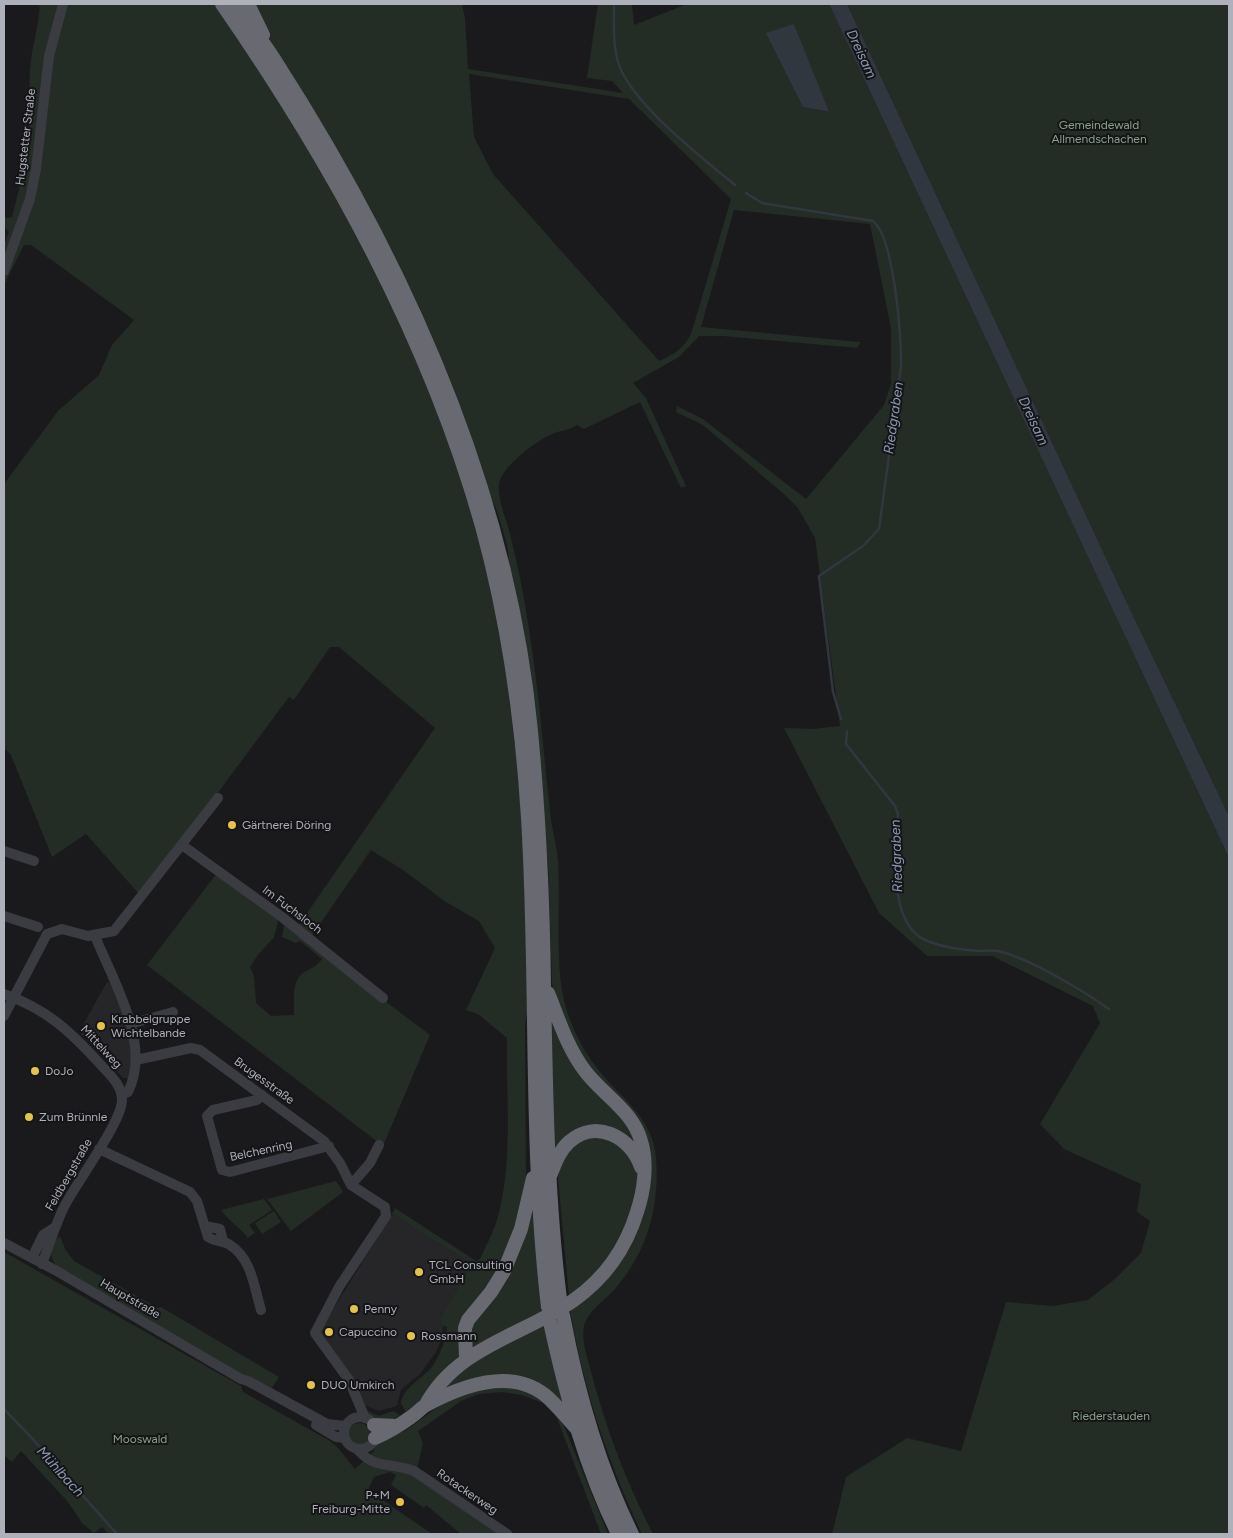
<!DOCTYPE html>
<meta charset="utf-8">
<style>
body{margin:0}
#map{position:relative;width:1233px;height:1538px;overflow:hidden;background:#1a1a1c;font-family:Figtree,sans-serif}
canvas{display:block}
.frame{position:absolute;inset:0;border:5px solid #aeb0ba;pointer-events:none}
</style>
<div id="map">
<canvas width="1233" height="1538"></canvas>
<div class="frame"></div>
</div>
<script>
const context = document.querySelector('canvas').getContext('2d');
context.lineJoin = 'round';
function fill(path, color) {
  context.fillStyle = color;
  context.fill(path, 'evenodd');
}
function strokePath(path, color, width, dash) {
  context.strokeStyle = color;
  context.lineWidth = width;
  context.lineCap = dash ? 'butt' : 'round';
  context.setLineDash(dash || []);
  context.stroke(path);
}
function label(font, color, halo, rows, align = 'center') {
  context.font = font + ' Figtree,sans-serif';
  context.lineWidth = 4;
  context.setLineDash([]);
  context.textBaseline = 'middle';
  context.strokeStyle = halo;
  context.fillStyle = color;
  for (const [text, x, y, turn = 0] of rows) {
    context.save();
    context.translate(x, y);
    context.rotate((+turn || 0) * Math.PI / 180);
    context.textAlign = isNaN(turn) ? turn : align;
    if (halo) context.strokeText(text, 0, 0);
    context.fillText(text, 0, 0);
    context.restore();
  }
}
fill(new Path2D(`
 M107,982l6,2 15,43 5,23 -4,28h-6l-44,-46z
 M392,1214l75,47 1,9 -27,50 2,6 -1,12 -6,14 -15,21 -20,17 -4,16 -18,5 -17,-7 -41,-67v-8z`), '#262629');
fill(new Path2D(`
 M39,4h179l98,150 95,188 58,156 27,106 9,50 17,155 6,197 -3,19 1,153 -4,32 -8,30 -30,56 -26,61 -41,46 -11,9 -5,-8c1,-16 21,-25 30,-36 9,-12 14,-26 16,-41l-4,-1 -3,-6 28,-50 -1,-9 -75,-47 3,-6 81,53 4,-2c7,-15 15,-30 19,-46 14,-57 7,-117 8,-175l-29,-24 -12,-4 29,-62 -16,-27 -33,-19 -43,-32 -32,-20 -60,87 -13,-11 137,-198 -96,-81h-9l-36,53 -5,-3 -110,148 -55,82 -5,-4 21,-28 -54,-61 -34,23 -41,-102 -7,-7v-264l54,-73 41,-36 13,-30 22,-25 -103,-75h-7l-20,40v-40l5,-13 -5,-6v-10l2,2 6,-1c8,-30 15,-60 17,-91 2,-22 -1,-44 2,-66 1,-11 11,-49 8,-56z
 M252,4h210l3,14 3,51 155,24 -11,-12 -25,-3 11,-74h34l2,21 53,-21h142l400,854v676h-397l14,-57 61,-39 54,13 45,-149 47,4 35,-6 27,-21 26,-26 9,-32 -13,-9 4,-28 -77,-35 -24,-25 60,-101 -7,-17 -101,-50h-65l-48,-43 -95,-185 29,1 27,-3 -25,-188 -17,-30 -13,-13 -82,-70 -27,-13 1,-6 26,13 103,80 78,-94 7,-21v-56l-21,-104 -136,-14 -33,117 160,15 -4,6 -134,-12h-24l-20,21 -46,26 13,15 40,88 -5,2 -41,-86 -56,27 -7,-4c-7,5 -14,5 -22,8 -17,6 -48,30 -55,47 -5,15 7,40 10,54 9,35 16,73 21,109 9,58 13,117 20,176 2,14 6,29 7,43 3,44 -4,106 8,146 7,22 17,42 31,60 23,30 56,49 59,90 4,49 -9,94 -41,131 -9,10 -28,23 -31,37 -3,13 3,30 6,42 15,58 36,114 63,166h-11c-34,-71 -59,-147 -72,-225l57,-62 19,-100c-38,-50 -82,-101 -94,-164l-4,-121 -41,-317 -10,-34zM794,24l34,88 -25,-5 -10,-24zM469,74l160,25 102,100 -39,132c-7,17 -17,23 -33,30l-166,-187 -19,-37z
 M847,4h382v812l-101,-211z
 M217,873l62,45 -5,19 -16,18 -8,12 4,9 2,27 15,13 23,-1c1,-15 -4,-31 9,-42 8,-5 13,-6 19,-14l-22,-18 -4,2 -14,-6 2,-12 146,110 -47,111 -236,-181z
 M551,1009l69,103 21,41 -45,-24 -43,35z
 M597,1136l20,4 20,23 2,15 -8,41 -10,22 -32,40 -20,15 -11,-117c3,-27 13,-37 39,-43z
 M336,1181l7,11 -52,39 -24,-32z
 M531,1196l12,116 -72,40 -2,-25 14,-20z
 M264,1199l8,11 -23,15 6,8 -7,5c-9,-11 -19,-17 -27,-28z
 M274,1211l7,11 -19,12 -7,-11z
 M58,1237l3,1 4,11 9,12 84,47 3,-1 118,70 -9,14 -213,-125c-10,-11 -5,-18 1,-29z
 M4,1252l237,134 2,6 87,49 8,7 17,21 18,-17 7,-13 25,-8 48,-35 45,-12 37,9 27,28 46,113h-7l-44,-116 -14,-15 -21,-8 -20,-3 -23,2 -18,7 -43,30 5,13 -6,24 98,66h-54l-35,-29 -2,3 -33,-23 5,-10 -6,-3 -16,5 -7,15 11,6 3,-5 2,1 -2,5 51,35h-323l-7,-7 -8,6 -12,-10 -14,-21 -47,-51 -9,11 -8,-7z
 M543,1323l21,87 -38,-28 -76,9 -5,-7 35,-30z
 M364,1409l15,7 14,-5 7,4c-11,8 -31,10 -36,-6z
 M348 1434a11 11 0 1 1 22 0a11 11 0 1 1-22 0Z`), '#242c26');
fill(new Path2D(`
 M829,4h18l281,601 101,211v42z
 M794,24l35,88 -26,-5 -37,-74z`), '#31373f');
strokePath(new Path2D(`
 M614,4c0,21 -2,48 8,68 18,37 80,86 113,113
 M746,193l16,10 111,18c21,16 29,118 28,146l-22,162 -16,17 -44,30 14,116 8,27
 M847,731l-1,13 49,62 3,8c-2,35 -12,114 32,128 16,6 33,8 49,9 6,0 12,-1 19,0 31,7 84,39 111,58
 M4,1409l26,27 87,98`), '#31373f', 2.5);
strokePath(new Path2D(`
 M4,271l26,-72 6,-30 13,-113 14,-52
 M182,845l100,72 101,81
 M4,851l30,10
 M4,916l34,11
 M95,936c18,45 57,108 33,156l-6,2
 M4,994c43,15 67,38 97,71 9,10 21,20 21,35 0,22 -46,83 -58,107 -9,18 -14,37 -22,57
 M4,1016l43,-82 15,-5 26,7 26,-5 104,-133
 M130,1024l43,-12
 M136,1060l55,-12 9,2 124,91 16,22 11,22 34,22 1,9 -47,71 -24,46 34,47 16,38
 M262,1095l-5,5 -44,10 -6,6 15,54 8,2 99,-26
 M99,1149l91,43 7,9 11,36c7,5 15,3 22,8 22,14 24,42 31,65
 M351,1185l19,-22 9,-18
 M205,1226l15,3 3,12
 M4,1243l51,27 186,109 7,2 79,43 18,2
 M32,1258l11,-23 11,-7
 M344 1433a16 16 0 1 1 32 0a16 16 0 1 1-32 0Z
 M316,1425l20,12 8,1
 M357,1449c18,21 34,13 57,22l93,63`), '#3b3c41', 10);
strokePath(new Path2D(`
 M222,4c111,160 207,334 260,522 26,95 40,194 46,292 10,163 1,327 20,489
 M234,4c13,18 28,36 40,55 130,202 234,430 257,672 8,85 12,169 13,254 2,105 3,210 16,314
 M248,4l15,31
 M550,1176c5,-12 9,-25 19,-34 27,-24 62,-5 72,25
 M563,1315c14,75 35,150 69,219
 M550,1322c16,73 35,145 68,212
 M466,1359l-1,-31 3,-8 23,-28 13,-21 17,-42 12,-51
 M425,1406c32,-60 98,-70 149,-106 31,-22 52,-52 63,-88 7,-21 11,-49 4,-71 -8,-30 -38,-46 -56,-70 -18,-24 -26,-51 -37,-78
 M374,1425l23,1
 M375,1438c13,-6 25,-13 36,-21 6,-4 10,-9 15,-12 35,-19 84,-38 119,-10 12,10 22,23 32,34`), '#686971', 14);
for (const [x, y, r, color] of [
 [232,825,5,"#e5c249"],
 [101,1026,5,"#e5c249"],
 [35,1071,5,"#e5c249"],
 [29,1117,5,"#e5c249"],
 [419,1272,5,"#e5c249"],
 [354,1309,5,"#e5c249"],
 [329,1332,5,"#e5c249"],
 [411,1336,5,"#e5c249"],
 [311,1385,5,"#e5c249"],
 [400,1502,5,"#e5c249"]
]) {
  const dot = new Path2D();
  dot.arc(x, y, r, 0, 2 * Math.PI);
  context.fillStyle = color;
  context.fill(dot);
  strokePath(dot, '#151517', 2);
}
label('12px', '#86a48b', '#151517', [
 ["Gemeindewald",1099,125],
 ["Allmendschachen",1099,139],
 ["Riederstauden",1111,1416],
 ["Mooswald",140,1439]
]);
label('12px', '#aeb0ba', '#151517', [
 ["Hugstetter Straße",26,137,-83],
 ["Im Fuchsloch",292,910,37],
 ["Mittelweg",101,1047,47],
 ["Brugesstraße",264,1081,36],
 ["Belchenring",261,1151,-12],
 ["Feldbergstraße",69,1175,-60],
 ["Hauptstraße",130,1299,30],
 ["Rotackerweg",467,1492,34]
]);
label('12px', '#aeb0ba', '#151517', [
 ["Gärtnerei Döring",242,825],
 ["Krabbelgruppe",111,1019],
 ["Wichtelbande",111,1033],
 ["DoJo",45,1071],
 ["Zum Brünnle",39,1117],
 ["TCL Consulting",429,1265],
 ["GmbH",429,1279],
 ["Penny",364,1309],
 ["Capuccino",339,1332],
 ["Rossmann",421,1336],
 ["DUO Umkirch",321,1385],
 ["P+M",390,1495,"right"],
 ["Freiburg-Mitte",390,1509,"right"]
], 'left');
label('italic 14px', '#889ab2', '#151517', [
 ["Dreisam",861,54,65],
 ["Riedgraben",894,418,-82],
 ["Dreisam",1033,421,65],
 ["Riedgraben",897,856,-92],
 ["Mühlbach",60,1472,48]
]);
</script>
